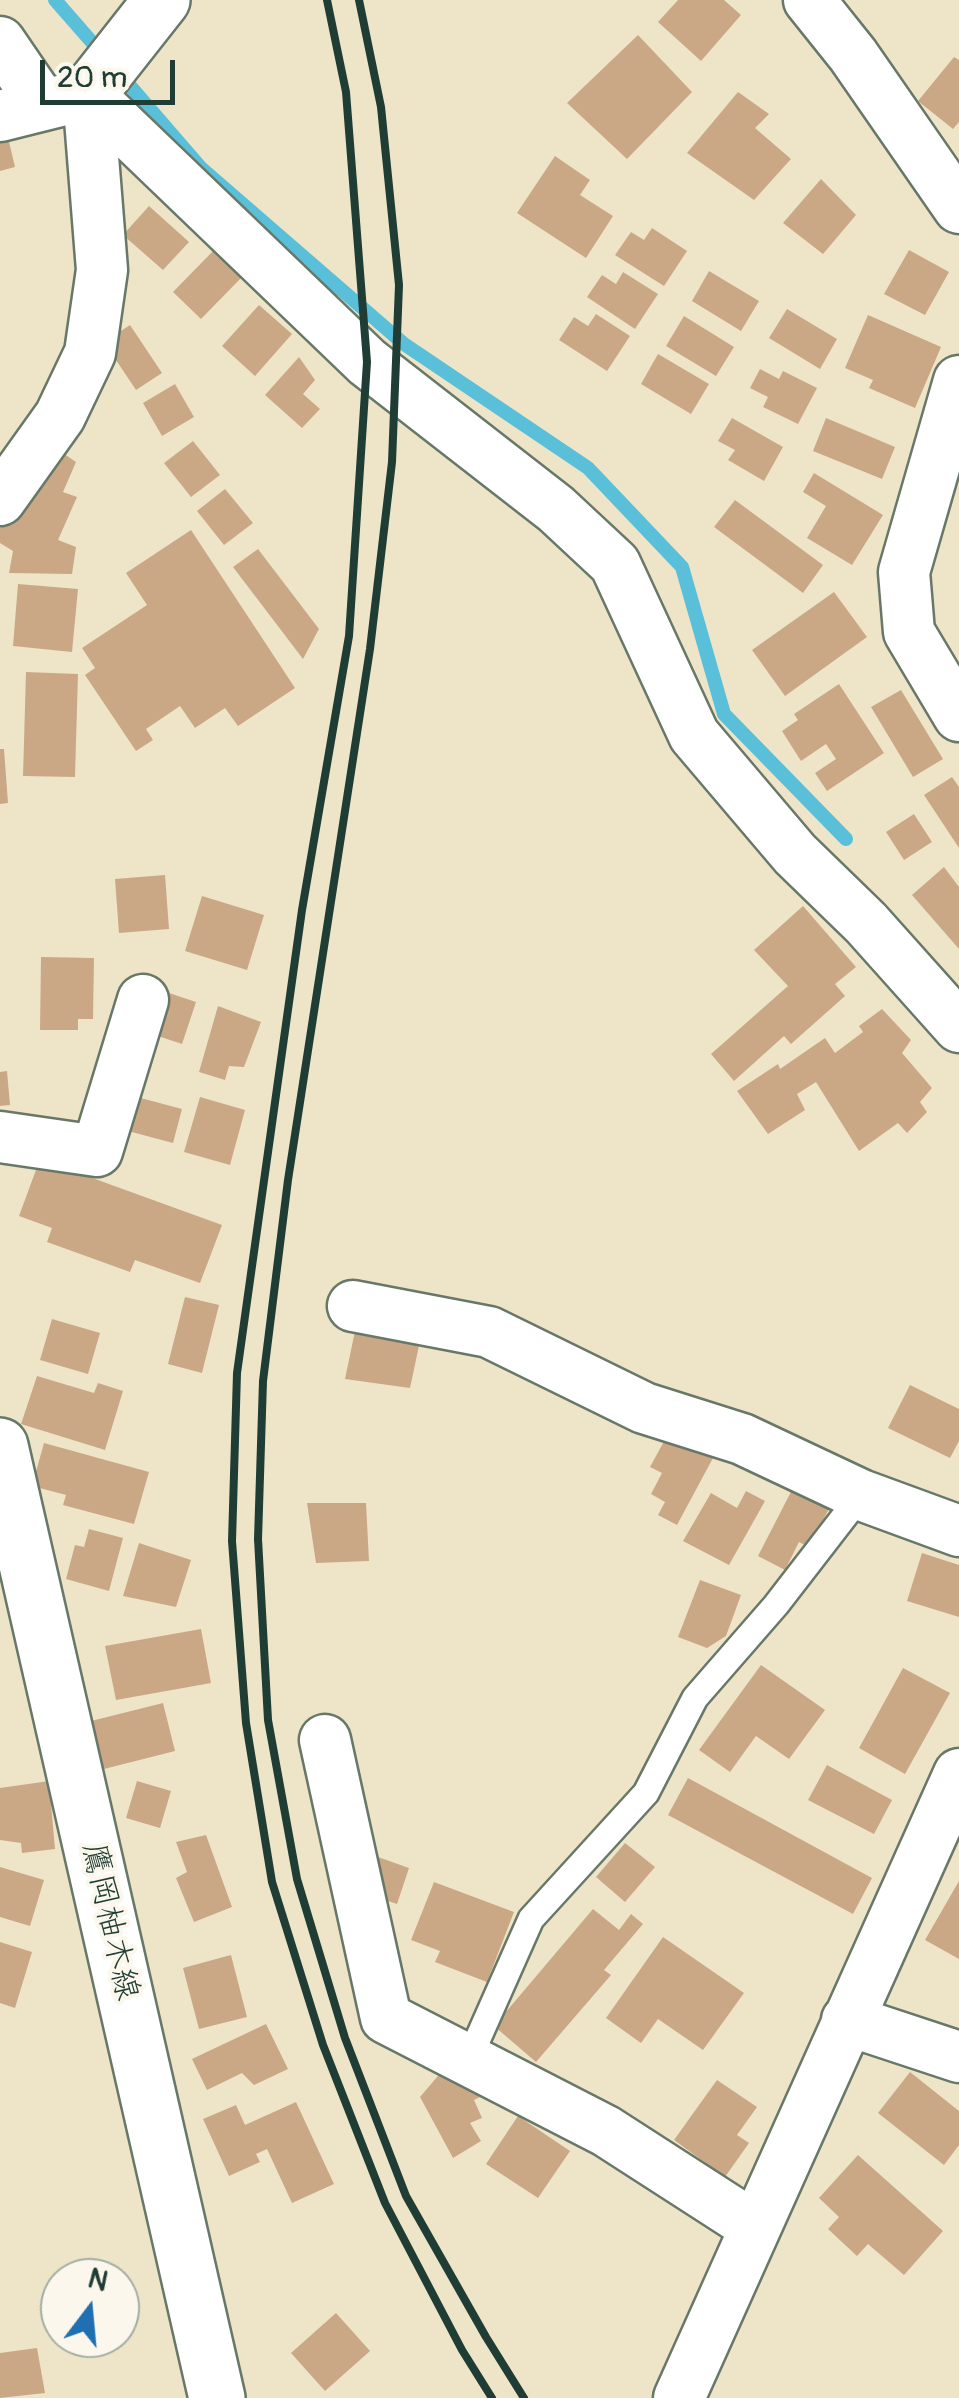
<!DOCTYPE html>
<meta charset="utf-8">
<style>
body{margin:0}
#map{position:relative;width:959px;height:2398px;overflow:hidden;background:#eee5c8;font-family:Pangolin,sans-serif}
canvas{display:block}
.north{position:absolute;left:40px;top:2258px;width:100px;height:100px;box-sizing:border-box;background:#fbf7ec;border:2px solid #a3ada2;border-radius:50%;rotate:16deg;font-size:28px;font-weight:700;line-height:40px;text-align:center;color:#1f3d34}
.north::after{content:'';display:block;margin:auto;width:35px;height:45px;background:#1f6fb2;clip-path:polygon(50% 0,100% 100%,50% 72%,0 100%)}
.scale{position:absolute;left:40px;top:60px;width:135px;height:45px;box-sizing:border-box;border:5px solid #1f3d34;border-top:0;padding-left:12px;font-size:30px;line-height:35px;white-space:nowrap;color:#1f3d34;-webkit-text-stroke:8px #fbf7ec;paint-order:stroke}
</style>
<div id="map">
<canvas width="959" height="2398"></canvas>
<div class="north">N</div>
<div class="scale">20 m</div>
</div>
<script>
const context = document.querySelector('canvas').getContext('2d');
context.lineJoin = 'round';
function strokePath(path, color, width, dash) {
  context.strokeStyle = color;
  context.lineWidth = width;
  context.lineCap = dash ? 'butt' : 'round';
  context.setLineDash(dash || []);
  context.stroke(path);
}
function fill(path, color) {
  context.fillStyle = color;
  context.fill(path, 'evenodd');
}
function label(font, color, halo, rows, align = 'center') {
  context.font = font + ' Pangolin,"Klee One",sans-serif';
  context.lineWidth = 8;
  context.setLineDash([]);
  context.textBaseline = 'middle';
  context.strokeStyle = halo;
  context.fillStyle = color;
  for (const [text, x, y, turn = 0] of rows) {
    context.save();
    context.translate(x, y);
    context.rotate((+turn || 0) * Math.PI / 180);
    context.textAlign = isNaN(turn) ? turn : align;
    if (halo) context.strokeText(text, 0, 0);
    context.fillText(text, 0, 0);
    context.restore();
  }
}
strokePath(new Path2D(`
 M55,0l49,56
 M118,72l83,96 203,176 184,124 94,99 42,147 122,125`), '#5abfd8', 14);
fill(new Path2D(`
 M678,0h46l17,15 -40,46 -43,-39z
 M638,35l54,57 -65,67 -60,-56z
 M954,57l5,3v62l-6,7 -35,-28z
 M738,92l31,22 -14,14 36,31 -37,41 -67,-47z
 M6,129l9,38 -15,4v-40z
 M555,156l35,24 -10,15 33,21 -27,42 -69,-45z
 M821,179l35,36 -33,39 -40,-31z
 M149,206l40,36 -26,28 -40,-35z
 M652,228l35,23 -23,35 -49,-31 16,-23 13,8z
 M214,250l28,27 -41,42 -28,-27z
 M909,250l40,22 -24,43 -41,-21z
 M709,271l50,30 -18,30 -49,-30z
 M623,272l35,22 -23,35 -48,-32 15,-22 14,9z
 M259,305l33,29 -37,42 -33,-30z
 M787,309l50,30 -17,30 -51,-31z
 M596,314l34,22 -23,35 -48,-31 15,-23 14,9z
 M868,315l73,32 -26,61 -46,-20 4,-8 -28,-12z
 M684,316l50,31 -18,29 -50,-30z
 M130,325l32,48 -26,17 -32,-48z
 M658,354l51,30 -18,30 -50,-30z
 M299,357l16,23 -12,14 17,15 -18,19 -37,-33z
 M760,369l19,10 4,-8 34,17 -19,36 -35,-17 5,-10 -18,-9z
 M175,384l19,33 -32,19 -19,-33z
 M732,418l51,29 -19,34 -36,-21 7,-10 -17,-9z
 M826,418l69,29 -13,32 -69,-28z
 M193,441l27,34 -29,22 -27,-34z
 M48,443l28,19 -13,30 14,5 -19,43 18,7 -4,27 -63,-1 4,-22 -13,-8v-15z
 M814,473l69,42 -31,50 -45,-27 19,-32 -23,-14z
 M225,489l28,34 -29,22 -27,-34z
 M735,500l88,65 -20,28 -89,-66z
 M191,530l104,158 -57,38 -13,-18 -30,20 -15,-22 -34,23 7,11 -17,11 -51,-76 10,-7 -13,-20 65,-43 -21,-32z
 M258,549l61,80 -16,30 -70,-92z
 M18,584l60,5 -6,63 -59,-6z
 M834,592l33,45 -82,59 -33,-46z
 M26,672l52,2 -3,103 -52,-1z
 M839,684l45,69 -57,38 -12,-18 21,-14 -10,-15 -25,17 -19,-30 16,-11 -4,-6z
 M901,690l42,69 -30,18 -42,-70z
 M0,749h4l4,54 -8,1z
 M952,777l7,10v61l-35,-53z
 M914,814l18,28 -28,18 -18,-28z
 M944,867l15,20v62l-47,-54z
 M165,875l4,54 -50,4 -4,-54z
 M202,896l62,19 -17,55 -62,-19z
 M803,906l53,61 -21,17 10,12 -54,48 -7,-8 -50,45 -23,-27 77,-68 -34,-36z
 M41,957l53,1 -1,61h-15v11h-38z
 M163,991l33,11 -14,42 -33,-11z
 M218,1006l43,16 -17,45 -15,-1 -4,14 -26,-8z
 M882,1009l29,31 -9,13 30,35 -12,14 7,10 -20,21 -9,-10 -39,28 -43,-69 -19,12 8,16 -37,24 -31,-43 41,-27 2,5 45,-31 10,15 28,-21 -4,-6z
 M7,1071l3,34 -10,1v-34z
 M137,1097l45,12 -9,34 -45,-12z
 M200,1097l45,13 -15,55 -46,-13z
 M40,1159l182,66 -22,58 -65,-23 -5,12 -83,-30 5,-14 -33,-12z
 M185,1297l34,8 -17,68 -34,-9z
 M52,1319l48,14 -12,41 -48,-14z
 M355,1331l65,10 -10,47 -65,-9z
 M37,1376l57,17 4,-10 25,8 -18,59 -84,-26z
 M910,1385l49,24v32l-9,17 -62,-30z
 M668,1434l45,24 -36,67 -19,-10 7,-13 -14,-8 11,-21 -12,-6z
 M44,1443l105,29 -15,52 -71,-19 3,-10 -34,-9z
 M795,1484l37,19 -23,44 -10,-5 -14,28 -27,-14z
 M746,1491l19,10 -36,64 -46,-24 28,-48 26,15z
 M307,1503h59l3,58 -53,2z
 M89,1529l34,9 -14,53 -43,-12 9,-34 9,2z
 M139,1543l52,17 -15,47 -53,-11z
 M922,1553l37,12v52l-52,-16z
 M700,1580l41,15 -15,41 -19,12 -29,-11z
 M201,1629l10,54 -95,17 -11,-54z
 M761,1665l64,45 -36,49 -33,-23 -26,36 -31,-22z
 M903,1668l47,25 -45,81 -46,-26z
 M163,1703l12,48 -71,18 -13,-48z
 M827,1765l65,35 -18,34 -66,-34z
 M688,1778l184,100 -19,36 -185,-99z
 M49,1781l6,68 -33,4 -1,-10 -21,-3v-52z
 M137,1781l34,10 -11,37 -34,-10z
 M206,1835l26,72 -38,15 -18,-44 11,-6 -11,-30z
 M625,1843l30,24 -30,35 -29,-25z
 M378,1857l31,11 -12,36 -18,-6 -10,-14z
 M0,1867l44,13 -14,46 -30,-9z
 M959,1881v78l-34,-19z
 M434,1882l80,30 -27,70 -52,-20 5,-11 -29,-11z
 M593,1909l26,21 12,-16 12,10 -39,46 7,5 -75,87 -42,-36z
 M663,1937l81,56 -41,57 -45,-31 -17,24 -35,-25z
 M0,1942l32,10 -17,56 -15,-5z
 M231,1955l16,62 -48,12 -16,-61z
 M266,2024l22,45 -34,16 -12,-12 -35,17 -15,-31z
 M443,2070l41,25 -10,5 8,18 -12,5 11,18 -28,17 -33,-61z
 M910,2072l49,39v34l-15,20 -66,-52z
 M717,2080l40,27 -20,28 12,8 -24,34 -51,-37z
 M296,2102l38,82 -42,19 -25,-54 -11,5 4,8 -31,14 -26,-57 33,-14 9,20z
 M518,2116l52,35 -32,47 -52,-34z
 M858,2155l85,76 -39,44 -36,-31 -11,12 -29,-27 11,-12 -20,-19z
 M336,2313l34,38 -45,40 -34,-38z
 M37,2348l8,45 -45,5v-45z`), '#caa885');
const service = new Path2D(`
 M468,2061l63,-142 115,-126 49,-95 81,-93 85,-110`);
const minor = new Path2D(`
 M809,0l44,55 106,153
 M0,42l43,63
 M88,94l279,268 189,147 59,55 79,171 101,119 71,69 93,104
 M0,116l88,-22
 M959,381l-55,191 5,60 50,84
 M0,500l60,-84 30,-63 12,-83 -14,-176
 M0,1137l97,14 46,-151
 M353,1306l136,26 155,76 98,31 119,56 98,36
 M325,1740l61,278 220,113 149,96
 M847,2020l112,37
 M679,2398l280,-624`);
const tertiary = new Path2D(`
 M88,94l74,-94`);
const secondary = new Path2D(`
 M0,1446l217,952`);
strokePath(service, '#677868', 30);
strokePath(minor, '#677868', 55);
strokePath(tertiary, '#677868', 60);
strokePath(secondary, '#677868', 60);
strokePath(service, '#fff', 25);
strokePath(minor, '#fff', 50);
strokePath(tertiary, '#fff', 55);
strokePath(secondary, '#fff', 55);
strokePath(new Path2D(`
 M327,0l19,92 21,270 -18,274 -47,274 -65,463 -5,168 14,182 26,159 51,163 62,158 77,147 30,48
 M359,0l22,107 18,178 -7,177 -22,187 -82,531 -25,201 -5,158 10,181 29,159 48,159 61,158 80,141 38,61`), '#1f3d34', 8);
label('32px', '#1f3d34', '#fbf7ec', [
 ["鷹岡柚木線",109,1922,77]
]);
</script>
